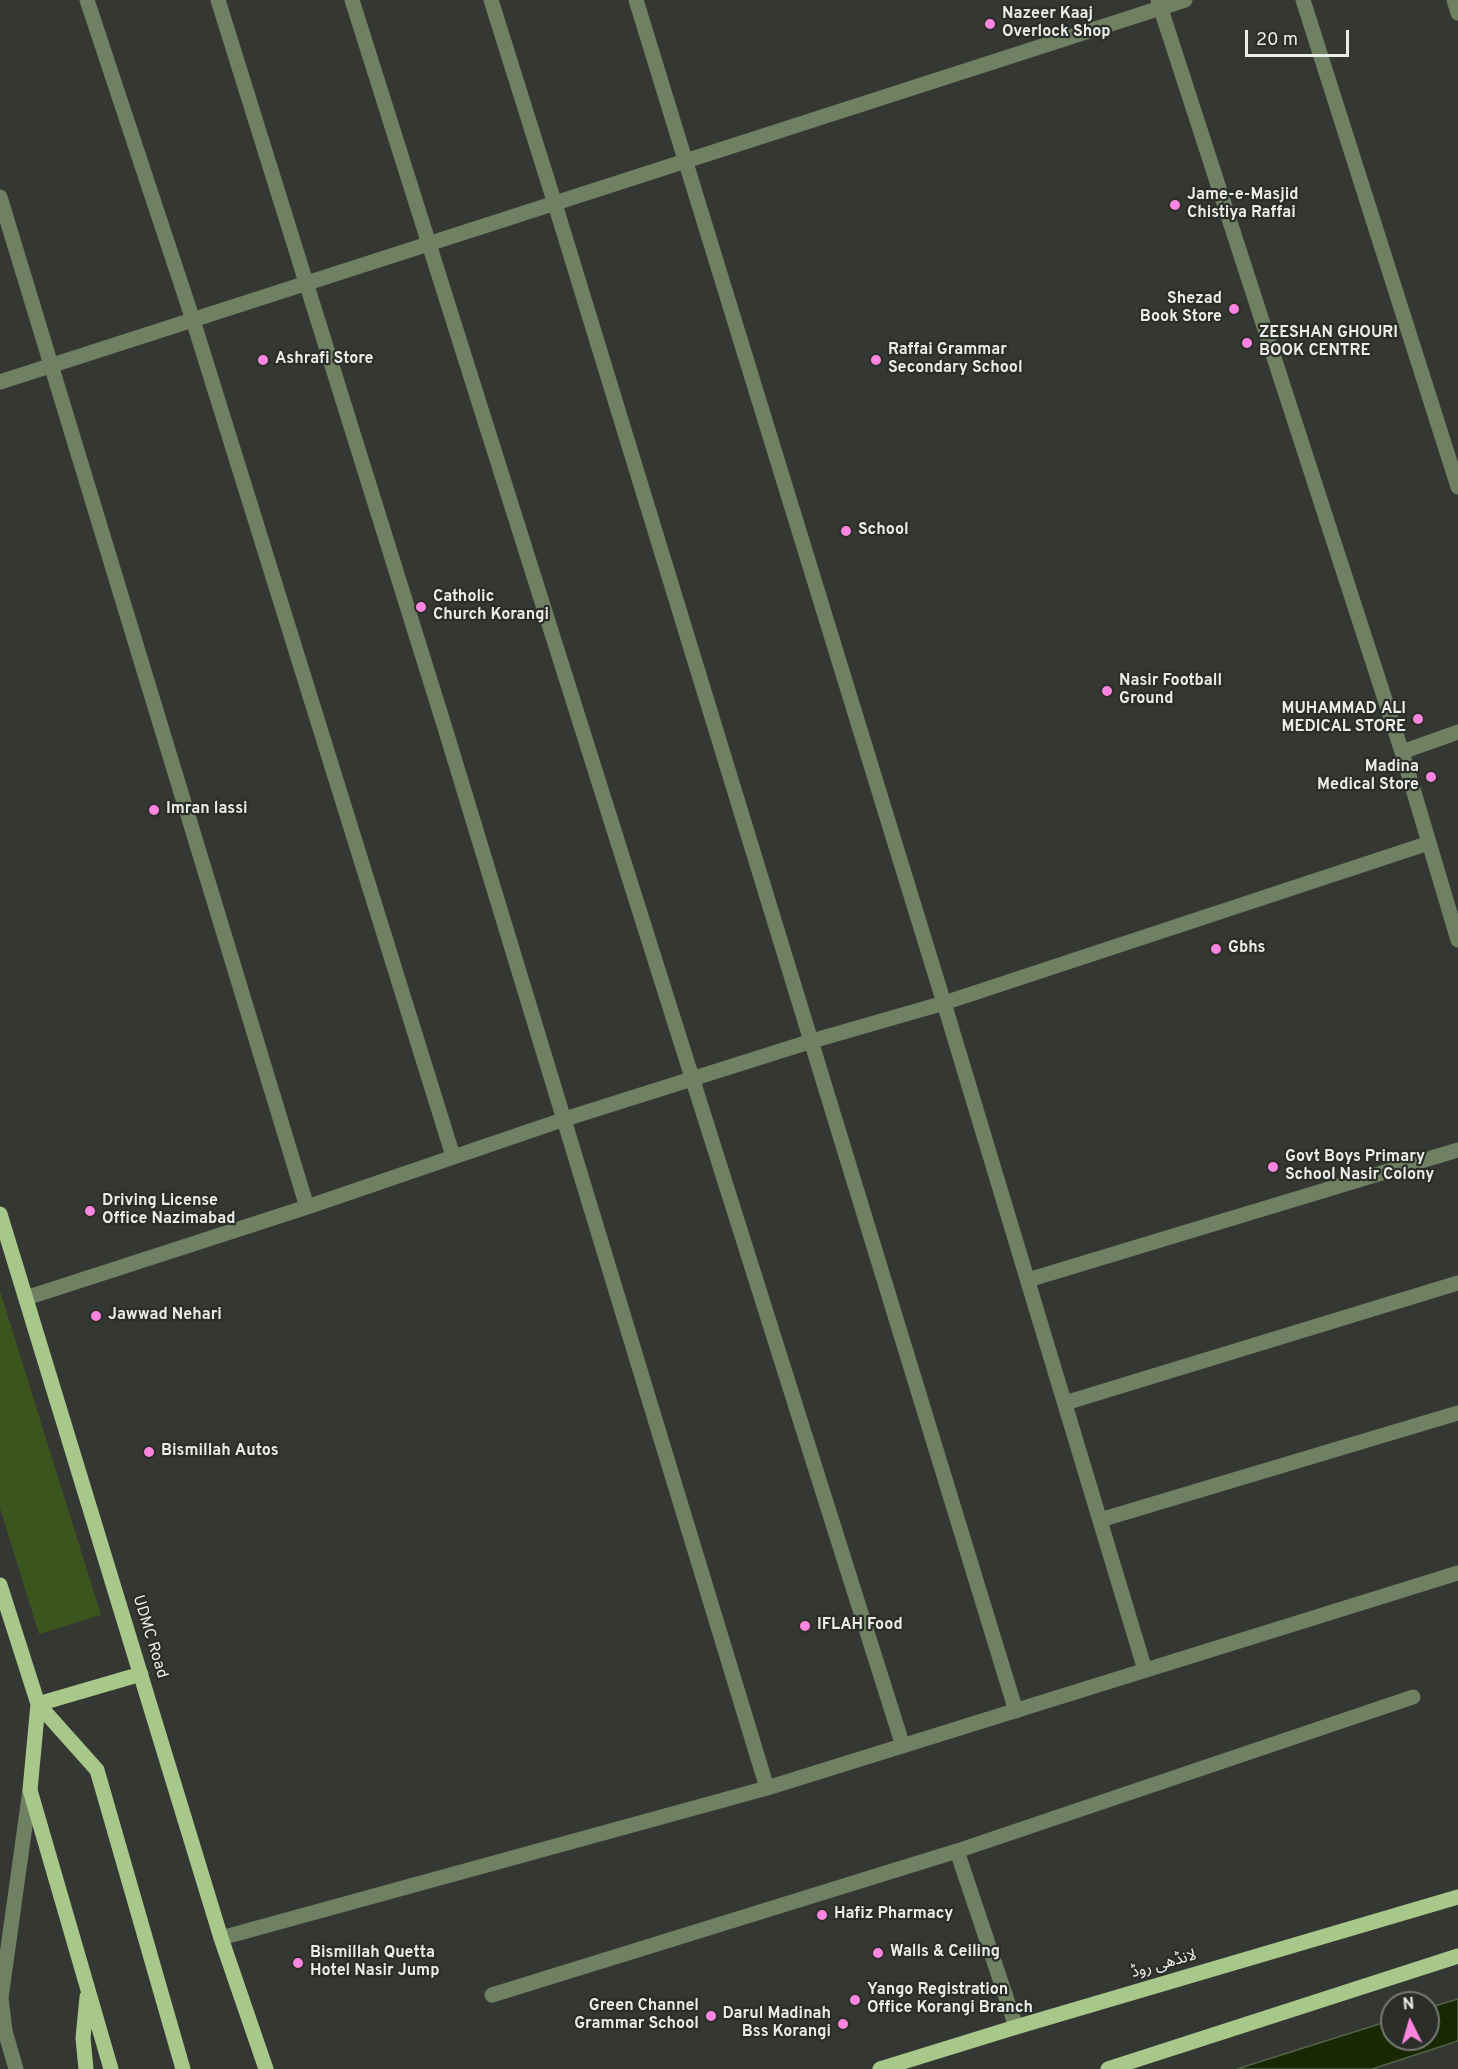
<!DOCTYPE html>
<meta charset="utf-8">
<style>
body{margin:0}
#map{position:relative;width:1458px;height:2069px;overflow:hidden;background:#353832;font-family:Overpass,sans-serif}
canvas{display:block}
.north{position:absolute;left:1380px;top:1991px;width:60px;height:60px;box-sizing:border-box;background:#2b2d28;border:2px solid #777975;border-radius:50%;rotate:355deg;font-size:16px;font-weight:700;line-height:24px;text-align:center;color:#eaece9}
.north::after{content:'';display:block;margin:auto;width:21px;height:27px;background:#ff85de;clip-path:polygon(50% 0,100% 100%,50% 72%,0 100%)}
.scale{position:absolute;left:1245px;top:30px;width:104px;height:27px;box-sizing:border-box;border:3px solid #eaece9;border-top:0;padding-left:8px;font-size:18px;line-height:21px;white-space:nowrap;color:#eaece9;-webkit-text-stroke:4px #2b2d28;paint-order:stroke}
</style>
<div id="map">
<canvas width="1458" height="2069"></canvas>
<div class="north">N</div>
<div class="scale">20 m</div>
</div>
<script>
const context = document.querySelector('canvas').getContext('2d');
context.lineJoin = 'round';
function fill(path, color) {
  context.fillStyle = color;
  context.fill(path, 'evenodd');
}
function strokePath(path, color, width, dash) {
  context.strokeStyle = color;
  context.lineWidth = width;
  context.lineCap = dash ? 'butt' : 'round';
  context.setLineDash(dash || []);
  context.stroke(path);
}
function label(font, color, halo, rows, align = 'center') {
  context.font = font + ' Overpass,"Noto Sans Arabic",sans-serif';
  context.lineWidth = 4.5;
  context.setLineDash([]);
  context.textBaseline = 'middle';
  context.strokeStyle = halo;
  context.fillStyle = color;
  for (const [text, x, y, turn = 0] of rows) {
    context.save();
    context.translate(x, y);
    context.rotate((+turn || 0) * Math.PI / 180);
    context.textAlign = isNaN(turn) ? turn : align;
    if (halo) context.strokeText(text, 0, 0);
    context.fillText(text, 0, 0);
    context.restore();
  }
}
fill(new Path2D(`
 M0,1291l101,324 -62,19 -39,-126z`), '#3c551e');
const water = new Path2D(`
 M1458,1999v42l-86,28h-135l155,-49v19h36v-31z`);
fill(water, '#172803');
strokePath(water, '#566348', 1.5);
strokePath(new Path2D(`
 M87,0l106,320 260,836
 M218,0l227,728 322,1060
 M352,0l551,1746
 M491,0l64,204 461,1507
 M636,0l308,1003 201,667
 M1158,0l244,752 56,188
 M1303,0l155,487
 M1454,0l4,13
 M0,197l307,1010
 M0,382l1185,-382
 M1402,752l56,-20
 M1028,1280l430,-130
 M26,1298l281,-91 258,-88 247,-78 132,-38 485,-160
 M1065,1403l393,-120
 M1100,1520l358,-107
 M957,1851l59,176
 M221,1938l546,-150 691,-215
 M492,1995l465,-144 456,-154
 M16,2069l-11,-38 -4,-33 29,-208`), '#708062', 15);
strokePath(new Path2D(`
 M0,1214l221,724 45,131
 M0,1585l38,119 -8,86 81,279
 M38,1704l59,66 86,299
 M38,1704l103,-30
 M86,2069l-3,-31 4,-41
 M880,2069l136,-42 442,-130
 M1108,2069l350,-113`), '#a8c88b', 15);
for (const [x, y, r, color] of [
 [990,24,6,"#ff85de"],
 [1175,205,6,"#ff85de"],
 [1234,309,6,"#ff85de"],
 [1247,343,6,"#ff85de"],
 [263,360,6,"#ff85de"],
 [876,360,6,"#ff85de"],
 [846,531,6,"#ff85de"],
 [421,607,6,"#ff85de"],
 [1107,691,6,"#ff85de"],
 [1418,719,6,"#ff85de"],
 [1431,777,6,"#ff85de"],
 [154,810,6,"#ff85de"],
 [1216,949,6,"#ff85de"],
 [1273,1167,6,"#ff85de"],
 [90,1211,6,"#ff85de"],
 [96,1316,6,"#ff85de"],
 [149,1452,6,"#ff85de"],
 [805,1626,6,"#ff85de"],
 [822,1915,6,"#ff85de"],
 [878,1953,6,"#ff85de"],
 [298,1963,6,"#ff85de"],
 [855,2000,6,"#ff85de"],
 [711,2016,6,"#ff85de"],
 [843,2024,6,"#ff85de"]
]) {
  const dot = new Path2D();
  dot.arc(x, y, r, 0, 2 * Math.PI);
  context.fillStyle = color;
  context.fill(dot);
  strokePath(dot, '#2b2d28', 2);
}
label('bold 16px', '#eaece9', '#2b2d28', [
 ["Nazeer Kaaj",1002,15],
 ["Overlock Shop",1002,33],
 ["Jame-e-Masjid",1187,196],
 ["Chistiya Raffai",1187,214],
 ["Shezad",1222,300,"right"],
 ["Book Store",1222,318,"right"],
 ["ZEESHAN GHOURI",1259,334],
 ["BOOK CENTRE",1259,352],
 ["Raffai Grammar",888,351],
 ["Secondary School",888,369],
 ["Ashrafi Store",275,360],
 ["School",858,531],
 ["Catholic",433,598],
 ["Church Korangi",433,616],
 ["Nasir Football",1119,682],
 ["Ground",1119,700],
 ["MUHAMMAD ALI",1406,710,"right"],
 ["MEDICAL STORE",1406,728,"right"],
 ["Madina",1419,768,"right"],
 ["Medical Store",1419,786,"right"],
 ["Imran lassi",166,810],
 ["Gbhs",1228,949],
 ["Govt Boys Primary",1285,1158],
 ["School Nasir Colony",1285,1176],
 ["Driving License",102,1202],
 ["Office Nazimabad",102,1220],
 ["Jawwad Nehari",108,1316],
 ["Bismillah Autos",161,1452],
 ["IFLAH Food",817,1626],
 ["Hafiz Pharmacy",834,1915],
 ["Walls & Ceiling",890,1953],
 ["Bismillah Quetta",310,1954],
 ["Hotel Nasir Jump",310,1972],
 ["Yango Registration",867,1991],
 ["Office Korangi Branch",867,2009],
 ["Green Channel",699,2007,"right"],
 ["Grammar School",699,2025,"right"],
 ["Darul Madinah",831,2015,"right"],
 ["Bss Korangi",831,2033,"right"]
], 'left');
label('16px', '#eaece9', '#2b2d28', [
 ["UDMC Road",149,1637,73],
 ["لانڈھی روڈ",1164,1965,-16]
]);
</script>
